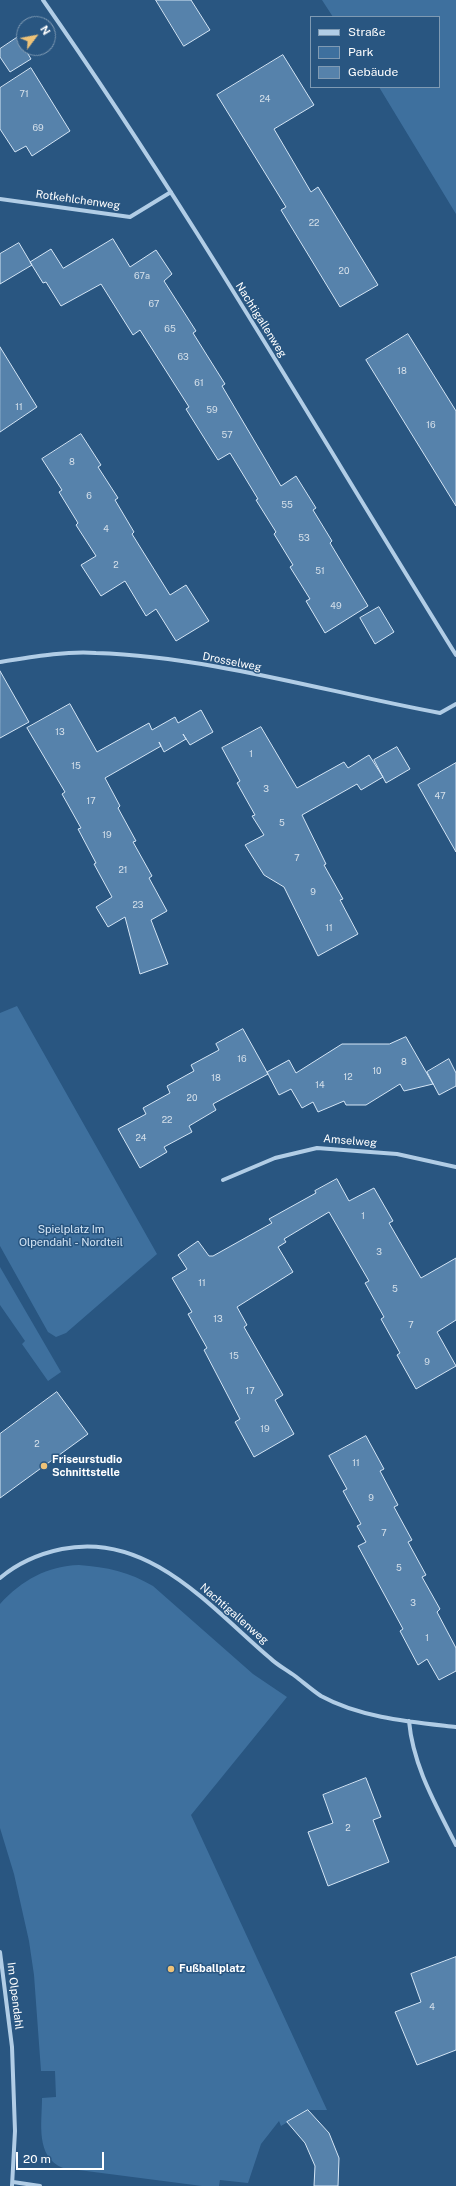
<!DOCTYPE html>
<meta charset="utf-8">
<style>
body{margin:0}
#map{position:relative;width:456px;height:2186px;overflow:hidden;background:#295681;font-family:"Public Sans",sans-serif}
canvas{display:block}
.legend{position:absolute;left:310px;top:16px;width:130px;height:72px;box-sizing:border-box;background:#295681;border:1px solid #7f9ab3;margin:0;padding:5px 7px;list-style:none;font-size:12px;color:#fff}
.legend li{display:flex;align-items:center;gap:8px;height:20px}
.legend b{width:20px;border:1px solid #7f9ab3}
.north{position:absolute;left:16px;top:16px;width:40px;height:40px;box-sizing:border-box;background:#295681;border:1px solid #7f9ab3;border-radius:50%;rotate:58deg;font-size:11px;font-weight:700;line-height:16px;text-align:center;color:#fff}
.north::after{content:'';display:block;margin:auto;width:14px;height:18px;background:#edc278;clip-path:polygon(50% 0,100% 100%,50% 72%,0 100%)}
.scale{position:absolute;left:16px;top:2152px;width:88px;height:18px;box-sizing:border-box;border:2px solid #fff;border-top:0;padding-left:5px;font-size:12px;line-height:14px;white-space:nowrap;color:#fff;-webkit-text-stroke:3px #295681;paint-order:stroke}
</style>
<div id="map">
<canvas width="456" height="2186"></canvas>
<ul class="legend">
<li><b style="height:5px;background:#b1cde6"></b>Straße</li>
<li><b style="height:11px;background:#3e709e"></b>Park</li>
<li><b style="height:11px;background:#5682ab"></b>Gebäude</li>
</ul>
<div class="north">N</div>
<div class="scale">20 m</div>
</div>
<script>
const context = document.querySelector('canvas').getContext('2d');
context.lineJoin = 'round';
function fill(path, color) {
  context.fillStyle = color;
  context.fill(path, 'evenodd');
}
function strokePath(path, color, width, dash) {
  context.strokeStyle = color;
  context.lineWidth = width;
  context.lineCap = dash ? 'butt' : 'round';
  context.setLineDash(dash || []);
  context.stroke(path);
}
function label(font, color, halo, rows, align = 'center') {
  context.font = font + ' "Public Sans",sans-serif';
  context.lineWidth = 3;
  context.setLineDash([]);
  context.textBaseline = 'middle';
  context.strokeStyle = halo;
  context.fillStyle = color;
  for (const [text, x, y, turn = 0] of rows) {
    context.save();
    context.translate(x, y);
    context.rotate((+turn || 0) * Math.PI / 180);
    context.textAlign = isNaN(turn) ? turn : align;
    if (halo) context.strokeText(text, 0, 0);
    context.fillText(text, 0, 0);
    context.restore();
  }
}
fill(new Path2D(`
 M322,0h134v214l-77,-127h60v-70h-106z
 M17,1006l140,248 -91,79 -10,4 -8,-5 -48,-86v-233z
 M0,1267l61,105 -13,9 -26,-37 3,-3 -25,-36z
 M79,1565c28,2 50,7 74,21l100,88 34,23 -96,118 136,295h-19l-27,16 -2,-5 -18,23 -13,39 -28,-3 -1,6h-17l-139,-18c-28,-11 -21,-45 -21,-70l14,-1 -1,-26h-14l-7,-96 -5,-34 -15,-67 -14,-46v-224c22,-24 47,-38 79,-39z`), '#3e709e');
const building = new Path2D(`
 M156,0h35l19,30 -26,16z
 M18,37l13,22 -21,13 -10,-15v-8z
 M283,55l31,50 -40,24 37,63 7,-5 60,98 -38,22 -59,-97 5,-3 -69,-112z
 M31,68l39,63 -38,25 -6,-10 -11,6 -15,-23v-41z
 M113,239l17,28 26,-17 16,24 -8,7 32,50 -3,2 32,51 -3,2 59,100 15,-10 20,32 -3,2 19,31 -2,2 38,63 -43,27 -19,-32 4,-2 -20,-32 3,-2 -19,-31 2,-2 -20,-32 2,-1 -28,-46 -12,7 -32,-51 3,-2 -49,-77 -7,5 -32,-51 -40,22 -15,-24 -3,1 -13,-21 21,-13 12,19z
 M19,243l13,22 -32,19v-30z
 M408,334l48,77v95l-90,-146z
 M0,347l37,60 -37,25z
 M81,434l20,31 -3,2 20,31 -3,2 19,32 -2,2 38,61 16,-10 23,36 -33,20 -20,-32 -10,7 -21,-35 -24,15 -20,-31 15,-9 -20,-31 2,-2 -19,-31 3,-2 -20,-31z
 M379,607l15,25 -19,12 -15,-26z
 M0,671l29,51 -29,16z
 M70,704l27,48 52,-29 3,7 23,-13 3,6 23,-13 12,22 -23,13 -7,-11 3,5 -22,13 -5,-10 2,4 -56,32 15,28 -2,2 18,33 -3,1 19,34 -3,2 18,33 -16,9 17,44 -28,10 -15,-57 -17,10 -12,-20 16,-10 -18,-33 2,-1 -18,-34 3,-1 -19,-34 3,-2 -38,-64z
 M261,727l36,61 47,-26 4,6 21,-13 14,22 -22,13 -4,-6 -55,31 24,49 -2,1 19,34 -3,1 18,34 -40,22 -34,-69 -20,-12 -19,-30 19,-10 -12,-19 3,-1 -18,-32 3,-2 -18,-33z
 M397,747l13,22 -24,14 -12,-23z
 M456,763v89l-38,-67z
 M243,1029l25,45 -55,30 3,6 -27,16 3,6 -28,15 3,5 -27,16 -22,-39 28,-15 -3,-6 27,-15 -3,-7 27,-15 -3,-6 28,-15 -3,-6z
 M406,1037l27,47 -29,7 -4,-7 -34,21h-20l-2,-4 -26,11 -5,-10 -11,6 -11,-19 -12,6 -12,-23 22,-12 7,13 46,-29h47z
 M449,1059l7,14v13l-17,9 -12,-23z
 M337,1179l12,22 25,-13 19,33 -4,2 32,55 35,-20v62l-19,12 19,34 -40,23 -19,-34 3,-2 -19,-34 3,-2 -19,-34 4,-2 -40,-69 -45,27 2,3 -8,5 15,25 -56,35 10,18 -3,2 39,68 -8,5 19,34 -40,23 -19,-35 5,-3 -36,-69 3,-2 -19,-34 4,-2 -20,-34 15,-9 -9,-14 20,-14 11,15h4l59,-33 -3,-4 47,-26 -1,-2z
 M57,1392l31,42 -88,64v-64z
 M366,1436l18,33 -4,2 18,34 -4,2 18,33 -4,2 18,33 -4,2 18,32 -3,3 19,36v23l-17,9 -12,-21 -9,6 -18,-34 3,-2 -45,-83 8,-4 -9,-16 4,-2 -18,-33 4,-2 -18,-33z
 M366,1778l15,39 -8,3 16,42 -61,24 -20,-54 25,-9 -10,-28z
 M456,1957v93l-39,15 -22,-53 26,-10 -10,-28z
 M308,2110l21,23 10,25 -1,28h-24l1,-20 -10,-23 -18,-21z`);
fill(building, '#5682ab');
strokePath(building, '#d4e5f5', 1);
strokePath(new Path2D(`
 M43,0c148,212 277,436 413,655
 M0,199l130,18 41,-25
 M0,662c32,-5 64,-11 96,-9 116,4 230,39 344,60l16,-9
 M223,1180l52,-22 42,-10 80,6 59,13
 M0,1578c19,-16 38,-24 62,-29 87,-18 149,59 208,109 7,7 17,12 25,18 8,6 17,14 26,20 40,22 91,26 135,31
 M409,1721c4,45 27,84 47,124
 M0,1952l12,95 3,84 -3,55
 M13,2182l27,4`), '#b1cde6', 4);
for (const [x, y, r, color] of [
 [44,1466,4,"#edc278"],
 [171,1969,4,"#edc278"]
]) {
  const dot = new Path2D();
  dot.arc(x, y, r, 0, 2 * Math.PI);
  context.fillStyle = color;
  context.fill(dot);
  strokePath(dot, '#295681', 1.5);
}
label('9px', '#d5e0ea', null, [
 ["71",24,94],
 ["24",265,99],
 ["69",38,128],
 ["22",314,223],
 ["20",344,271],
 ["67a",142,276],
 ["67",154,304],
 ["65",170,329],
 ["63",183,357],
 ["18",402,371],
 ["61",199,383],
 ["11",19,407],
 ["59",212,410],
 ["16",431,425],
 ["57",227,435],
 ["8",72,462],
 ["6",89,496],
 ["55",287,505],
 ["4",106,529],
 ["53",304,538],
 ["2",116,565],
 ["51",320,571],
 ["49",336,606],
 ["13",60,732],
 ["1",251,754],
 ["15",76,766],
 ["3",266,789],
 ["47",440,796],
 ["17",91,801],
 ["5",282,823],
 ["19",107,835],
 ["7",297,858],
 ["21",123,870],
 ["9",313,892],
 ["23",138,905],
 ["11",329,928],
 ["16",242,1059],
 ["8",404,1062],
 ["10",377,1071],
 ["12",348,1077],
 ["18",216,1078],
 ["14",320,1085],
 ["20",192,1098],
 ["22",167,1120],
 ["24",141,1138],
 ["1",363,1216],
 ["3",379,1252],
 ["11",202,1283],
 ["5",395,1289],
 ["13",218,1319],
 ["7",411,1325],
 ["15",234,1356],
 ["9",427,1362],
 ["17",250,1391],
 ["19",265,1429],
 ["2",37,1444],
 ["11",356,1463],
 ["9",371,1498],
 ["7",384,1533],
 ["5",399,1568],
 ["3",413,1603],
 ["1",427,1638],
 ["2",348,1828],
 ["4",432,2007]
]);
label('11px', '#fff', '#295681', [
 ["Rotkehlchenweg",78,200,8],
 ["Nachtigallenweg",261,320,58],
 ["Drosselweg",232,662,11],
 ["Amselweg",350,1141,5],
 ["Nachtigallenweg",234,1614,41],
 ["Im Olpendahl",15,1996,83]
]);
label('11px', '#d4e5f5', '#295681', [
 ["Spielplatz Im",71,1230],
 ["Olpendahl - Nordteil",71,1243]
]);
label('bold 11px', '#fff', '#295681', [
 ["Friseurstudio",52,1460],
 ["Schnittstelle",52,1473],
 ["Fußballplatz",179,1969]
], 'left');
</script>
